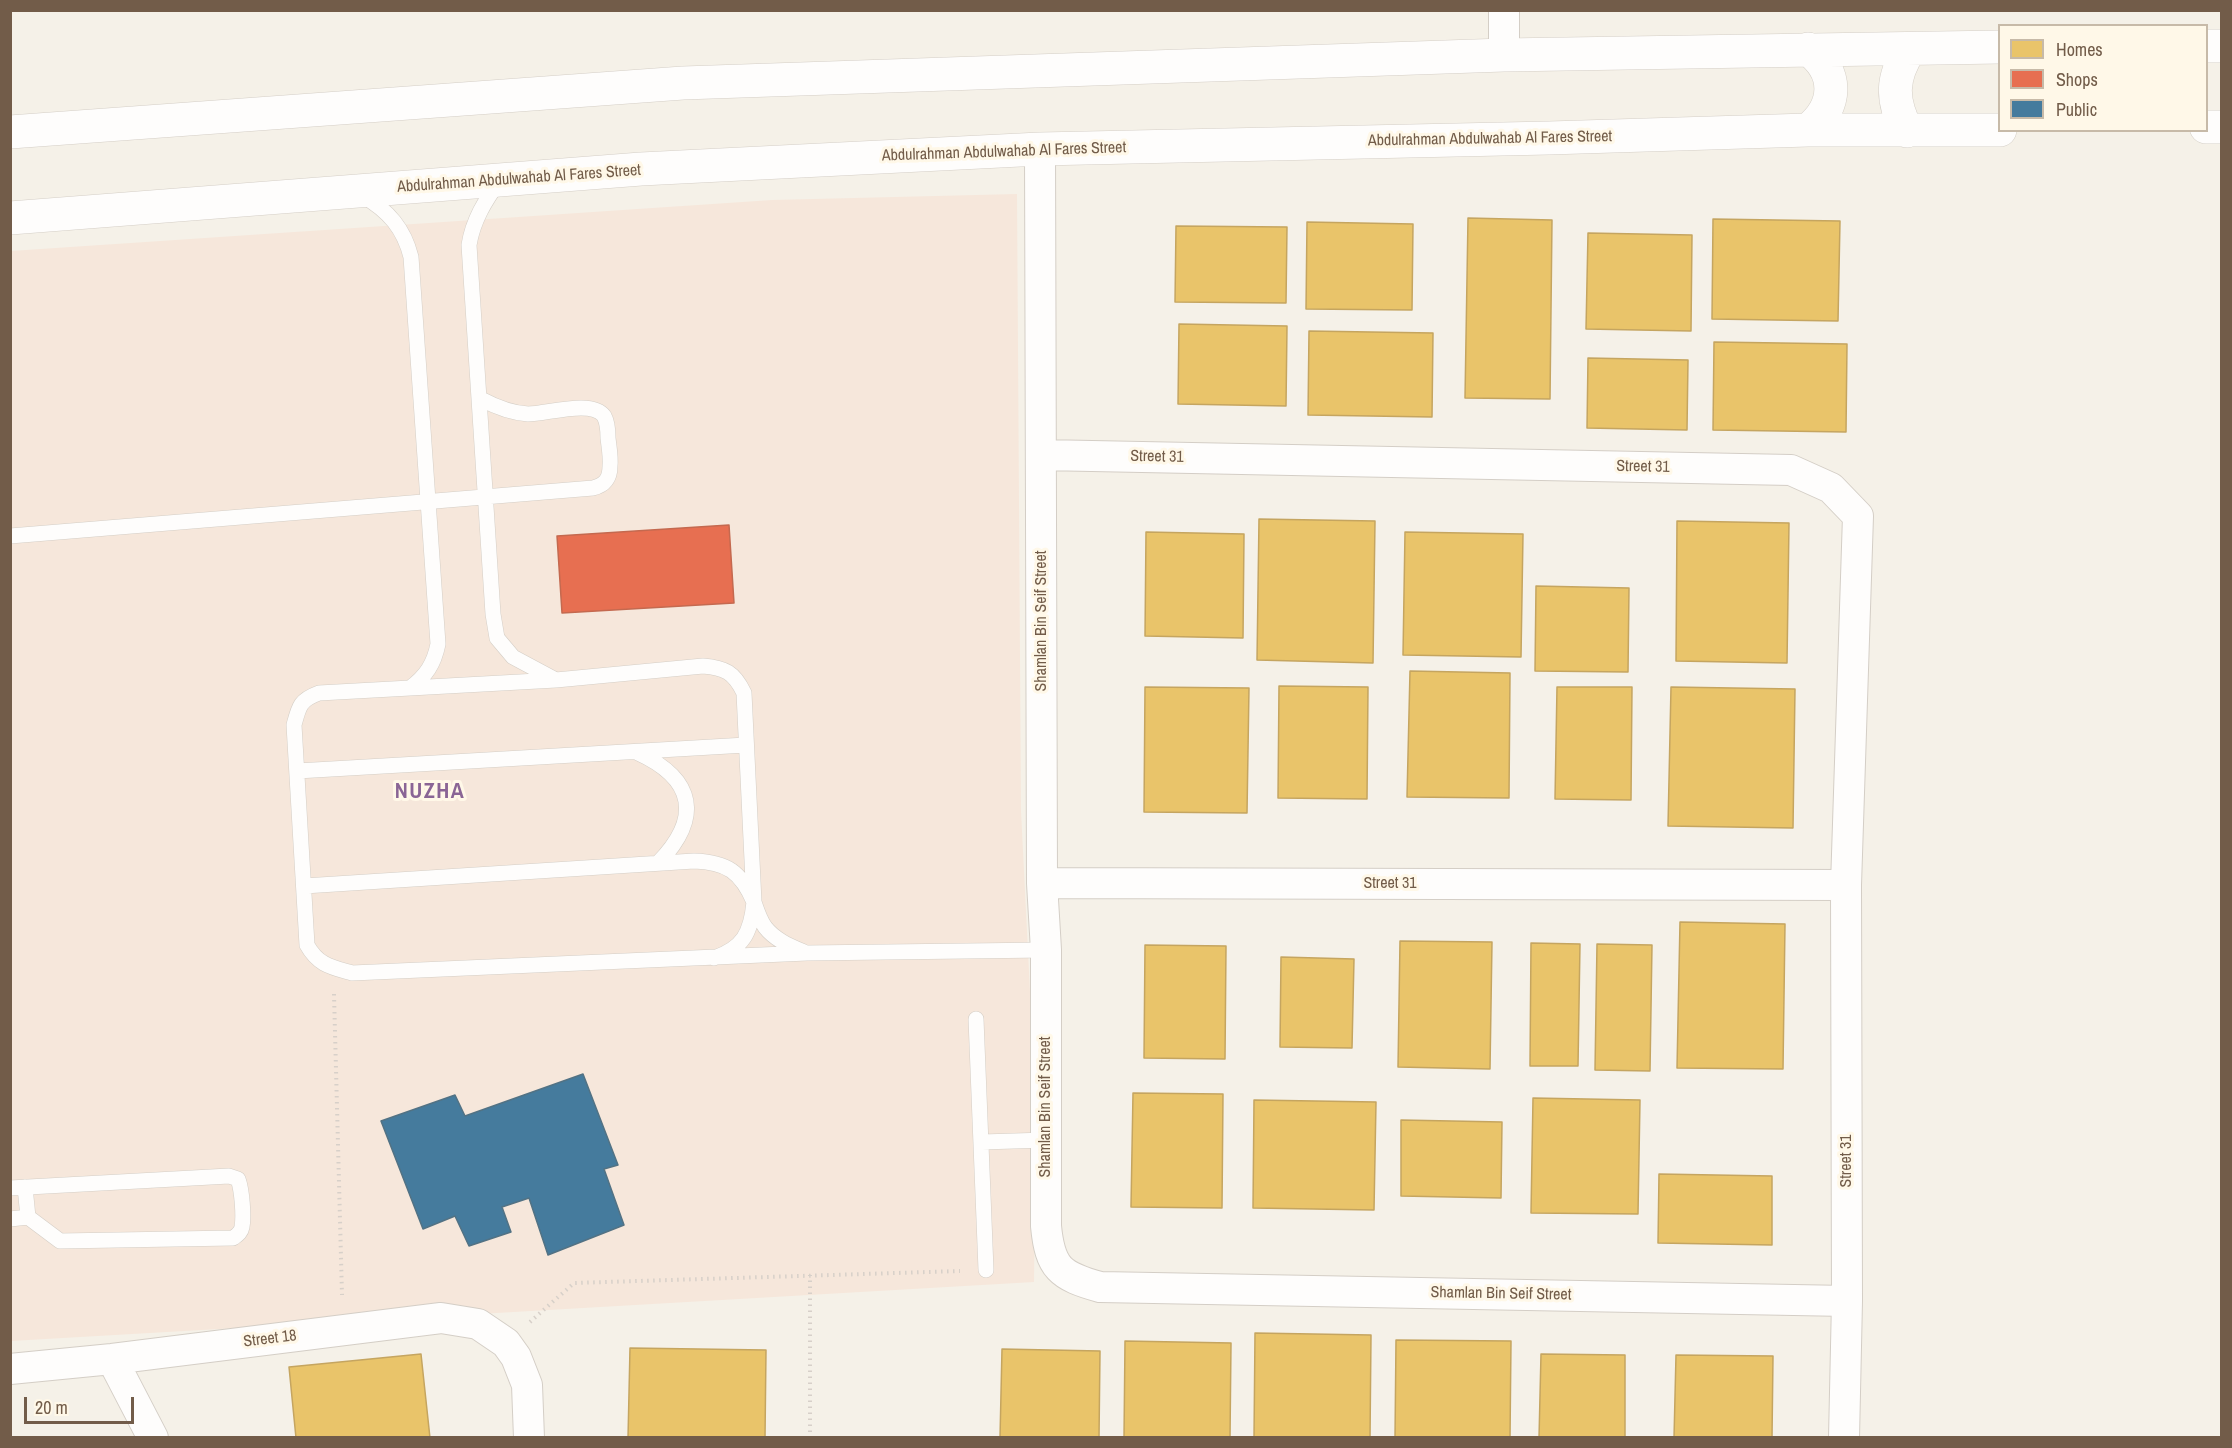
<!DOCTYPE html>
<style>
body{margin:0}
#map{position:relative;width:2232px;height:1448px;overflow:hidden;background:#f5f1e8;font-family:"Archivo Narrow",sans-serif}
canvas{display:block}
.frame{position:absolute;inset:0;border:12px solid #725c49;pointer-events:none}
.legend{position:absolute;left:1998px;top:24px;width:210px;height:108px;box-sizing:border-box;background:#fff8e8;border:2px solid #c7baa8;margin:0;padding:8px 10px;list-style:none;font-size:18px;color:#725c49}
.legend li{display:flex;align-items:center;gap:12px;height:30px}
.legend b{width:30px;border:2px solid #c7baa8}
.scale{position:absolute;left:24px;top:1397px;width:110px;height:27px;box-sizing:border-box;border:3px solid #725c49;border-top:0;padding-left:8px;font-size:18px;line-height:21px;white-space:nowrap;color:#725c49;-webkit-text-stroke:4px #fff8e8;paint-order:stroke}
</style>
<div id="map">
<canvas width="2232" height="1448"></canvas>
<div class="frame"></div>
<ul class="legend">
<li><b style="height:16px;background:#e9c46a"></b>Homes</li>
<li><b style="height:16px;background:#e76f51"></b>Shops</li>
<li><b style="height:16px;background:#457b9d"></b>Public</li>
</ul>
<div class="scale">20 m</div>
</div>
<script>
const context = document.querySelector('canvas').getContext('2d');
context.lineJoin = 'round';
function fill(path, color) {
  context.fillStyle = color;
  context.fill(path, 'evenodd');
}
function strokePath(path, color, width, dash) {
  context.strokeStyle = color;
  context.lineWidth = width;
  context.lineCap = dash ? 'butt' : 'round';
  context.setLineDash(dash || []);
  context.stroke(path);
}
function label(font, color, halo, rows, align = 'center') {
  context.font = font + ' "Archivo Narrow",sans-serif';
  context.lineWidth = 6;
  context.setLineDash([]);
  context.textBaseline = 'middle';
  context.strokeStyle = halo;
  context.fillStyle = color;
  for (const [text, x, y, turn = 0] of rows) {
    context.save();
    context.translate(x, y);
    context.rotate((+turn || 0) * Math.PI / 180);
    context.textAlign = isNaN(turn) ? turn : align;
    if (halo) context.strokeText(text, 0, 0);
    context.fillText(text, 0, 0);
    context.restore();
  }
}
fill(new Path2D(`
 M1017,194l4,617 15,301 -2,170 -1023,59v-1090l761,-51z`), '#f6e7db');
const homes = new Path2D(`
 M1468,218l84,2 -2,179 -85,-1z
 M1713,219l127,2 -2,100 -126,-2z
 M1307,222l106,2 -1,86 -106,-1z
 M1176,226l111,1 -1,76 -111,-1z
 M1588,233l104,2 -1,96 -105,-2z
 M1179,324l108,2 -1,80 -108,-2z
 M1309,331l124,2 -1,84 -124,-2z
 M1714,342l133,2 -1,88 -133,-2z
 M1588,358l100,2 -1,70 -100,-2z
 M1259,519l116,2 -2,142 -116,-3z
 M1677,521l112,2 -2,140 -111,-2z
 M1146,532l98,2 -1,104 -98,-2z
 M1405,532l118,2 -2,123 -118,-2z
 M1536,586l93,2 -1,84 -93,-1z
 M1410,671l100,2 -1,125 -102,-1z
 M1279,686l89,1 -1,112 -89,-1z
 M1145,687l104,1 -2,125 -103,-1z
 M1557,687h75l-1,113 -76,-1z
 M1671,687l124,2 -2,139 -125,-2z
 M1680,922l105,2 -2,145 -106,-1z
 M1400,941l92,1 -2,127 -92,-2z
 M1531,943l49,1 -2,122h-48z
 M1597,944l55,1 -2,126 -55,-1z
 M1145,945l81,1 -1,113 -81,-1z
 M1281,957l73,2 -2,89 -72,-1z
 M1133,1093l90,1 -1,114 -91,-1z
 M1533,1098l107,2 -2,114 -107,-1z
 M1254,1100l122,2 -2,108 -121,-2z
 M1401,1120l101,2 -1,76 -100,-2z
 M1659,1174l113,2v69l-114,-2z
 M1255,1333l116,2 -1,103h-116z
 M1396,1340l115,1 -1,97h-115z
 M1125,1341l106,2 -1,95h-106z
 M630,1348l136,2 -1,88h-137z
 M1002,1349l98,2 -1,87h-99z
 M421,1354l9,84h-134l-7,-71z
 M1541,1354l84,1v83h-86z
 M1676,1355l97,1 -1,82h-98z`);
fill(homes, '#e9c46a');
strokePath(homes, '#c5a560', 1.5);
const shops = new Path2D(`
 M729,525l5,78 -172,10 -5,-77z`);
fill(shops, '#e76f51');
strokePath(shops, '#c4694f', 1.5);
const public = new Path2D(`
 M583,1074l35,91 -14,4 20,56 -76,30 -19,-57 -27,9 9,25 -42,14 -14,-30 -32,13 -42,-108 74,-26 10,21z`);
fill(public, '#457b9d');
strokePath(public, '#527284', 1.5);
const service = new Path2D(`
 M500,180c-15,21 -27,40 -31,65l24,369 4,24 16,19 43,23
 M363,196c26,15 41,33 48,61l27,387c-4,20 -12,32 -28,44
 M10,536l583,-48c12,-3 17,-9 17,-22 1,-9 -1,-19 -2,-28 0,-7 0,-15 -4,-22 -12,-17 -57,-2 -76,-2 -17,-1 -32,-7 -47,-15
 M638,753c57,26 64,65 20,110
 M297,771l449,-26
 M304,886l390,-25c33,1 47,11 60,41 3,9 6,18 11,25 10,13 25,19 39,25
 M714,958c29,-10 37,-25 40,-56l-10,-209c-10,-21 -19,-25 -41,-27l-147,14 -237,13c-19,7 -20,13 -25,32l13,220c11,20 24,22 45,28l455,-20 239,-3
 M976,1019l10,251
 M982,1142l64,-2
 M25,1187l3,30
 M10,1188l219,-12 9,3c4,11 6,37 4,48 -1,6 -5,8 -9,11l-173,3 -32,-24 -18,2`);
const minor = new Path2D(`
 M1504,55v-45
 M1040,149l2,734 4,67v276c4,42 14,50 54,61l747,14
 M1042,455l749,15 40,18 27,28 -12,369 1,416 -3,137
 M1042,883l804,2
 M112,1359l41,79
 M10,1369l102,-10 329,-41 37,6 28,19 10,14 11,28 2,53`);
const tertiary = new Path2D(`
 M2206,46h16
 M1808,49c31,23 30,57 0,81
 M2206,127h16
 M1907,131c-16,-31 -16,-53 3,-82
 M10,132l673,-49 821,-28 496,-8
 M10,218l631,-49 399,-20 509,-11 259,-8h192`);
strokePath(service, '#d4cec6', 16);
strokePath(minor, '#d4cec6', 32);
strokePath(tertiary, '#d4cec6', 34);
strokePath(new Path2D(`
 M334,994l8,301
 M530,1322l44,-39 386,-12
 M810,1438v-163`), '#d7d0c9', 4, [1.5, 4.5]);
strokePath(service, '#fefdfc', 15);
strokePath(minor, '#fefdfc', 30);
strokePath(tertiary, '#fefdfc', 33);
label('16px', '#725c49', '#fff8e8', [
 ["Abdulrahman Abdulwahab Al Fares Street",1490,139,-1],
 ["Abdulrahman Abdulwahab Al Fares Street",1004,152,-2],
 ["Abdulrahman Abdulwahab Al Fares Street",519,179,-4],
 ["Street 31",1157,457,1],
 ["Street 31",1643,467,1],
 ["Shamlan Bin Seif Street",1042,621,-90],
 ["Street 31",1390,884],
 ["Shamlan Bin Seif Street",1046,1107,-90],
 ["Street 31",1847,1161,-90],
 ["Shamlan Bin Seif Street",1501,1294,1],
 ["Street 18",270,1339,-7]
]);
context.letterSpacing = '1.5px';
label('bold 22px', '#8a6595', '#fff8e8', [
 ["NUZHA",430,792]
]);
context.letterSpacing = '0px';
</script>
